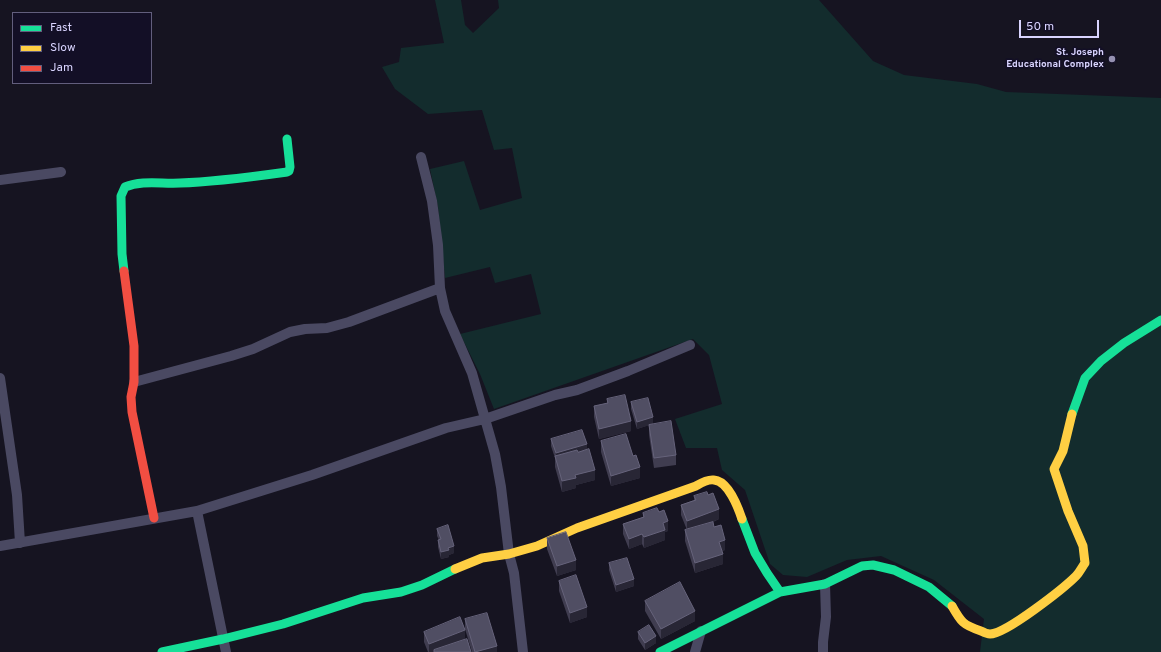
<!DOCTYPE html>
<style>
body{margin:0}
#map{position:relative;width:1161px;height:652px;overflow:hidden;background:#161421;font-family:Overpass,sans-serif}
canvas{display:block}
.legend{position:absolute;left:12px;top:12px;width:140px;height:72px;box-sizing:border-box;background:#130f26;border:1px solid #625e7d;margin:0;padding:5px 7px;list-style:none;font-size:12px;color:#d9d4ff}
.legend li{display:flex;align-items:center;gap:8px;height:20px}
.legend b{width:20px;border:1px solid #625e7d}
.scale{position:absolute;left:1019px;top:20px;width:80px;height:18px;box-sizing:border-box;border:2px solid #d9d4ff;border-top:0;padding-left:5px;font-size:12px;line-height:14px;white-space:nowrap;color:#d9d4ff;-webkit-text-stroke:3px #130f26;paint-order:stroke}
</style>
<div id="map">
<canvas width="1161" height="652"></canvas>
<ul class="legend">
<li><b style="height:5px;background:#16e098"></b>Fast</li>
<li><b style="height:5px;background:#ffcf43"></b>Slow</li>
<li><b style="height:5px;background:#f24e42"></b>Jam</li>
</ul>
<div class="scale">50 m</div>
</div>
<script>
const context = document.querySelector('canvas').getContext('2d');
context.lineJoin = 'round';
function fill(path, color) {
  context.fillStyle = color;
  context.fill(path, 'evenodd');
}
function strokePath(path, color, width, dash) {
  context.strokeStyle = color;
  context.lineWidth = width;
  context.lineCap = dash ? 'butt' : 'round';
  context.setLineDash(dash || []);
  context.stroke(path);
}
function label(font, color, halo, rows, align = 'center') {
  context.font = font + ' Overpass,sans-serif';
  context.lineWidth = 3.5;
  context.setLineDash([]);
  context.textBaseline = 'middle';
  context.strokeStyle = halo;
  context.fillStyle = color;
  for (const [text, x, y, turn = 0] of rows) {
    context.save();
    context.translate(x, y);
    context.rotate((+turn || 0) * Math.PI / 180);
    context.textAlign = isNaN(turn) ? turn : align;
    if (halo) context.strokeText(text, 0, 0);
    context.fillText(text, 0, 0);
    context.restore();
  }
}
fill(new Path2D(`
 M435,0h26l4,25 8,8 26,-25 -1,-8h321l54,61 31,14 73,9 29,8 155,6v554h-181l4,-33 -50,-39 -53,-24 -34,4 -40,17 -24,-2 -13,-11 -25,-74 -23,-20 -5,-22h-31l-11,-29 47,-15 -13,-49 -16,-16 -199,70 -14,-35 -20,-40 81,-20 -10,-40 -36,9 -5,-16 -45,11 -7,-71 -8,-38 34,-8 16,49 42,-12 -10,-50 -18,2 -12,-40 -54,4 -33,-25 -13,-22 17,-5 2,-14 43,-5z`), '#132c2d');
strokePath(new Path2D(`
 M421,157l11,44 6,44 2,43 5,23 27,62 23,81 6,33 8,67 5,19 9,79
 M0,180l61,-8
 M0,378l17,117 3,48
 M134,382l97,-26 22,-7 37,-17 15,-3 22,-1 22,-6 91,-34
 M197,511l115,-36 134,-47 39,-9 70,-24 22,-5 51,-19 62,-26
 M0,546l197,-35 29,141
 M695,652l6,-21
 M823,652v-10l3,-25 -1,-33`), '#4a4962', 10);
strokePath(new Path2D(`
 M124,271l-2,-17 -1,-58 4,-9c17,-7 36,-3 55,-4 36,-1 71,-6 107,-11l2,-1 1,-4 -3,-28
 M1072,414l13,-36 16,-17 23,-18 37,-23
 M742,519l13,34 12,20 13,19
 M162,652l61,-13 60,-15 80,-26 38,-6 21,-7 33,-16
 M660,652l120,-60 45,-8 37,-18 11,-1 21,5 35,17 23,19`), '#16e098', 9);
strokePath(new Path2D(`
 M455,569l27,-11 27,-4 28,-8 40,-18 119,-42c5,-3 11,-7 18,-6 14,1 24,27 28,39
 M952,606c9,16 11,19 29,25 2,1 6,3 9,3 16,0 74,-46 86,-58 4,-4 6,-9 9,-13l-2,-17 -15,-35 -14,-42 9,-18 9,-37`), '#ffcf43', 9);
strokePath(new Path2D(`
 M124,271l10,75v36l-3,15 1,15 22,106`), '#f24e42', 9);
fill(new Path2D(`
 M607,399l24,32 -32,8 -5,-22v-11l13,-3z
 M631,402l22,22 23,31v10l-22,3 -5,-33v-10l-12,4 -6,-20z
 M551,439l36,11 8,30 -19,5v3l-14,4 -7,-25v-9l-4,-12z
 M601,441l32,15 7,22 -29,8 -10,-34z
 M694,496l25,23 -6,3 1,5 11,23 -3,1 1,13 -28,9 -10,-32v-11h2l-6,-15v-10l13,-5z
 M659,512l9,19 -3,1v8l-21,8 -2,-4 -13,5 -6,-15v-10l20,-7v-4z
 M437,529l17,24 -5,2v2l-8,2 -3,-12v-7h1l-2,-4z
 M547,538l29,32 -19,6 -10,-27z
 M609,563l25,23 -18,6 -7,-22z
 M559,581l28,36 -17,6 -11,-32z
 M645,601l50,20 -34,18 -16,-28z
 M465,619l32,33h-25l-7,-23z
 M424,632l41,7 6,13h-43l-4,-10z
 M638,632l18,11 -11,7 -7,-11z`), '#403d50');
fill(new Path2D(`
 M653,417v7l-16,5v-7z
 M631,421v10l-32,8v-10z
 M587,444v7l-31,8v-6z
 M640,467v11l-29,8v-10z
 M595,470v10l-19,5v3l-14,4v-11l13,-6z
 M719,509v10l-32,13v-11z
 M668,521v10l-3,1v8l-21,8v-11l19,-14z
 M642,534v10l-13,5v-10z
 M725,540v10l-6,2v-10z
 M454,546v7l-5,2v2l-8,2v-7l7,-4z
 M723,554v10l-28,9v-10z
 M576,560v10l-19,6v-10z
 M634,579v7l-18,6v-7z
 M587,607v10l-17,6v-10z
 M695,611v10l-34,18v-10z
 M465,630v10l-31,10v2h-5v-8z
 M656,636v7l-11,7v-7z
 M497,646v6h-21z`), '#282635');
const building = new Path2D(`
 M625,395l6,26 -32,8 -5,-23 14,-3 -1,-4z
 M648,398l5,19 -16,5 -6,-20z
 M671,421l5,34 -22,3 -5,-33z
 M582,430l5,14 -31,9 -5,-14z
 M626,434l7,22 3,-1 4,12 -29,9 -10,-35z
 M589,449l6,21 -20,5 1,3 -14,3 -7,-25 22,-6 1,2z
 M707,492l1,3 5,-2 6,16 -32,12 -6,-16 15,-5 -2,-4z
 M657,508l2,4 5,-2 4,11 -5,2 2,7 -21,7 -2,-3 -13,5 -6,-15 21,-7 -1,-4z
 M713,522l1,5 7,-2 4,15 -6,2 4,12 -28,9 -10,-33z
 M448,525l6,21 -6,2 1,2 -8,2 -3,-12 3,-1 -4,-10z
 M566,532l10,28 -19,6 -10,-28z
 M627,558l7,21 -18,6 -7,-22z
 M576,575l11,32 -17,6 -11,-32z
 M680,582l15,29 -34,18 -16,-28z
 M487,613l10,33 -22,6 -10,-33z
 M460,617l5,13 -36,14 -5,-12z
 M649,625l7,11 -11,7 -7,-11z
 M467,639l4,13h-37v-2z`);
fill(building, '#504e63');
strokePath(building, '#66637b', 1);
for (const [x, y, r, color] of [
 [1112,59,4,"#9591b1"]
]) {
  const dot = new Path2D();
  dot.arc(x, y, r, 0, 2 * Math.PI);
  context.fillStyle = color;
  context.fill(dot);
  strokePath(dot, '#130f26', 1.5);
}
label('bold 10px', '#d9d4ff', '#130f26', [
 ["St. Joseph",1104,53],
 ["Educational Complex",1104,65]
], 'right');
</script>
